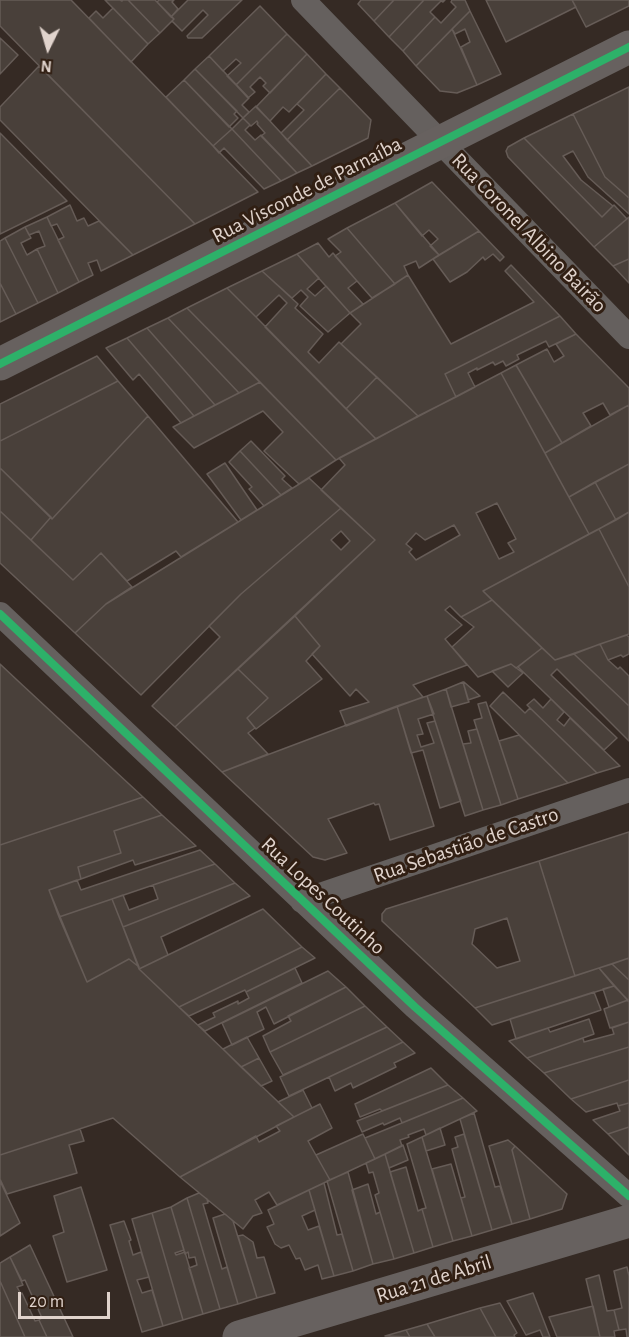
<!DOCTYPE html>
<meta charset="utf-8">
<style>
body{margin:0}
#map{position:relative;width:629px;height:1337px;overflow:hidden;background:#352a24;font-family:"Alegreya Sans",sans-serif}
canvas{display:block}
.north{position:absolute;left:18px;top:18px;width:60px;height:60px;-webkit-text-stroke:4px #311f13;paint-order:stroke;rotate:185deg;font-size:16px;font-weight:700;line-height:24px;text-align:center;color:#e0d3cc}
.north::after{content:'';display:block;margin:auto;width:21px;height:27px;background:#e0d3cc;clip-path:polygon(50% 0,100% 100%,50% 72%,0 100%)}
.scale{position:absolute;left:18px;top:1292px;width:92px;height:27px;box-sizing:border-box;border:3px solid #e0d3cc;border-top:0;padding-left:8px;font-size:18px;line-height:21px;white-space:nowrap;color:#e0d3cc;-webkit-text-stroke:4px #311f13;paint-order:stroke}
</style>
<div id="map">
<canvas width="629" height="1337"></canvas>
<div class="north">N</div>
<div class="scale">20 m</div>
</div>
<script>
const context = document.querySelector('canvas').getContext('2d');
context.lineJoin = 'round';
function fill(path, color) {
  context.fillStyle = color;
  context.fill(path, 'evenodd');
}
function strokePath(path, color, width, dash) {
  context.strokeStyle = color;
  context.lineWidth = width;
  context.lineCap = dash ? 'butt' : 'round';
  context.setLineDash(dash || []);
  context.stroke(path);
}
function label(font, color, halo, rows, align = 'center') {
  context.font = font + ' "Alegreya Sans",sans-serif';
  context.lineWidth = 6;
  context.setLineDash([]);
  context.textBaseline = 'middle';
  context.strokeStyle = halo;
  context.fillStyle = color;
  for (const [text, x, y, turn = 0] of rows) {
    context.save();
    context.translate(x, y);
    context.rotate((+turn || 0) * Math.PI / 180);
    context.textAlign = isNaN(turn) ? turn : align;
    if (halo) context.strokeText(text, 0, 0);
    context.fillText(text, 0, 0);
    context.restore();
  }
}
const building = new Path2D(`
 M0,0h71l187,192 -63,32 -195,-198z
 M105,0h15l2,1 1,-1h5l32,33 -12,11z
 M128,0h27l19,19 -14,14z
 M159,0h15l-2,2 6,7 -7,8 -14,-15z
 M188,0h54l-40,38h-14l-1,-2 21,-21 -5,-5 -21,21 -10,-10 2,-2 -3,-2z
 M361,0h33l-20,21 -16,-17z
 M394,0h30l-35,37 -15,-16z
 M424,0h21l-2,2 -2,-1 -11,11 5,5 -32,34 -14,-14z
 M452,0h13l5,11 -54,55 -13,-15 32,-34 6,6 15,-16 -5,-5z
 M486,0h86l4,7 -70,35z
 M572,0h57v6l-43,21z
 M260,6l27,28 -51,51 -9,-9 14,-13 -5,-4 -13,12 -14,-15z
 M113,8l35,36 -17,18 -42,-44 7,-7 7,7z
 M470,11l31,63 -24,11 -16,-38 9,-5 -5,-13 -10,5 -3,-5z
 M452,29l25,56 -20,8 -17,-2 -24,-25z
 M287,34l20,20 -37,39 -7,-7 3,-3 -6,-6 -10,10 5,5 -7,6 -12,-13z
 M0,38l18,17 -18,19z
 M307,54l19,20 -37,38 -6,-5 -13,14 -14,-14z
 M209,56l40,42 -7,7 7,7 -6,6 -48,-49z
 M39,66l156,158 -62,31 -133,-135v-13z
 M195,69l42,42 -3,3 4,4 -9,9 -45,-47z
 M326,74l14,14 -53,52 -6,-7 23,-23 -7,-6z
 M184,80l48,49 -19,17 -47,-49z
 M629,87v111l-24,-21 -32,-63z
 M340,88l31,32 -3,18 -56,28 -25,-26z
 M256,106l25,27 31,33 -15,7 -36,-37 4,-3 -8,-9 1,-1 -1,-2 -6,5 -8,-8z
 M573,114l32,63 24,21v16l-41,-37 -15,-26 -10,5 18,24 32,26 -11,11 -78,-79z
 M243,118l7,7 -5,5 10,10 6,-5 36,38 -16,8 -49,-52z
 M232,129l49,52 -17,8 -40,-41 -5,5 -6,-7z
 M0,133l67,68 -67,33z
 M524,138l78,79 12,-12 13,14 -33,28 -86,-90 -2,-6 2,-4z
 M432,182l47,49 -40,24 -9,-9 8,-7 -9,-9 -7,6 -27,-33z
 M395,203l44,52 -20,13 -3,-7 -12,5 4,9 -13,9 -48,-56z
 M70,205l7,16 7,-3 4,8 11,-5 34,34 -32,16 -4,-11 -9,3 5,12 -14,7 -21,-42 6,-3 -7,-13 -6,2 -4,-9z
 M47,217l32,65 -21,11 -21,-44 8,-3 -6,-15 -10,4 -4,-8z
 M629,217v42l-16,7 -19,-19z
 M25,227l6,11 -10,5 6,12 10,-6 21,44 -20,10 -33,-65z
 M347,228l48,56 -23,14 -37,-42 6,-4 -13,-13z
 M479,231l25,26 -4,4 -7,-7 -8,6 -2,-3 -16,15 -17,10 -17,-23z
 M5,238l33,65 -22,11 -16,-31v-42z
 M318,243l11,14 4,-4 24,28 -9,7 15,16 -13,9 -53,-59z
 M297,254l22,24 -12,11 8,7 11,-10 24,27 -22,19 -28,-26 8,-9 -7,-7 -9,8 -30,-27z
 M629,259v24l-16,-17z
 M511,265l49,51 -115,58 11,23 -38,19 -77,-72 20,-20 -11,-11 58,-38 43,69 83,-42 -29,-31z
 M262,271l36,33 -3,4 28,26 -15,18 11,11 20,-21 38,35 -31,32 -81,-82 22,-24 -8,-8 -23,22 -29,-29z
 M0,283l16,31 -16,8z
 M227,288l29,29 120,122 -40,21 -149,-152z
 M187,308l73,74 -21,11 -71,-75z
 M560,316l16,18 -27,13 -3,-6 -29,14 2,4 -13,7 -3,-5 -8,4 -2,-3 -16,8v-2l-9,5 7,14 -19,10 -11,-23z
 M168,318l71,75 -24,12 -68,-77z
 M147,328l68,77 -21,11 -67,-78z
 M576,334l53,54v17l-19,10 -7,-12 -20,10 8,13 -29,17 -46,-78 31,-16 7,13 10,-6 -8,-12z
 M127,338l67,78 -13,7 -42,-49 -6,6 -27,-32z
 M97,356l21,25 -118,60v-37z
 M516,365l46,78 -17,10 -44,-80z
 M501,373l88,161 -106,57 9,9 -31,17 -11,-11 -5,4 17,15 -17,14 22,26 -54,20 10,12 -77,29 -6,-15 29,-9 -13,-13 -6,7 -38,-42 8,-8 -25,-30 80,-76 -54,-50 24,-25 -6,-7zM497,503l19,36 -8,4 6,9 -15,7 -23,-46zM454,525l6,10 -44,25 -7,-8 3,-3 -6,-5 10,-11 9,7z
 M377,377l41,39 -42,23 -30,-30z
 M118,381l30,35 -96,103 -52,-51v-27z
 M260,382l76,78 -37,24 -35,-33 19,-19 -20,-21 -69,37 -21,-21z
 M629,405v59l-60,33 -24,-44z
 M148,416l90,106 -57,35 -5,-6 -49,30 -26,-28 -28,27 -42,-40 20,-23 1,2z
 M251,441l34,35 -3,3 10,9 -11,7 -41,-44z
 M240,451l41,44 -17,11 -15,-17 3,-2 -23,-25z
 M225,463l32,47 -16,10 -34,-46z
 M629,464v48l-13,8 -21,-38z
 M0,468l51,49 -20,23 -31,-29z
 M309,478l32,30 -100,86 -100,101 -66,-62 31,-29z
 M595,482l21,38 -27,14 -20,-37z
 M341,508l34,32 -200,187 -23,-21 68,-69 -11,-11 32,-32zM341,531l9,10 -9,9 -10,-10z
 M0,511l73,69 28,-27 31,34 -26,17 -31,29 -75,-70z
 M629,512v75l-30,-58z
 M599,529l30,58v47l-74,26 -72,-69z
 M492,600l50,48 -26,20 -5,-4 -33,13 -26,-30 22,-20 -13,-10z
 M295,616l25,30 -14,15 16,18 -66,50 -9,-11 21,-20 -30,-29z
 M627,635l2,2v17l-6,3 -2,-2 -13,5 -8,-16z
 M600,644l8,16 10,9 2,-2 9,9v30l-55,-52z
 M542,648l13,12 19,-6 55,52v35l-72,-72 -6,6 66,63 -13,12 -86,-83z
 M0,664l17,16 126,117 -143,48z
 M511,664l12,9 -15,14 -16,-16z
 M238,669l30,29 -21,20 8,10 -7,5 20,21 -46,18 -47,-45z
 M463,682l6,20 -18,5 -5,-18z
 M463,682h1l16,14 -12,4z
 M446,689l37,121 -18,6 -38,-120z
 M503,692l22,21 5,-5 67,65 -29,10 -78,-77z
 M427,696l7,18 -16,5 5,15 -6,1 4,12 13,-4 -7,-20 8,-2 26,80 -21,7 -17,-58 -12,3 -14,-47z
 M534,699l9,9 8,-9 13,13 -7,8 7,6 6,-8 50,48 -23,7 -70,-68z
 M486,702l32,97 -17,6 -27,-85 8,-2 -4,-14z
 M397,706l37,120 -44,14 -11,-36 -4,1 -1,-2 -46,16 19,34 -22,7 -12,-3 -91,-85z
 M477,729l24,76 -18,5 -20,-66 8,-1 -3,-12z
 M519,735l49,48 -50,16 -19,-58z
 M143,797l19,18 -48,16 7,22 -43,14 3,12 -32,11 38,92 42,-23 10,8v2l155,148 -114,60 -67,-59 -113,37v-310z
 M162,815l34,31 -61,19 -2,-5 -52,19 -3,-12 43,-14 -7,-22z
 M629,832v126l-54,18 -36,-115z
 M200,850l15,14 -156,53 -10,-27 28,-10 4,10z
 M539,861l36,115 -100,32 -93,-87v-7l4,-5zM507,918l13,43 -23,7 -25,-24 3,-15z
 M215,864l20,19 -112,44 -11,-28 11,-4 6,15 29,-11 -5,-14z
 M235,883l15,13 -89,41 7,18 -29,14 -16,-42z
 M112,899l27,68 -10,-8 -42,23 -28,-65z
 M263,909l39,38 -123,60 -40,-38z
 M302,947l13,11 -69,34 -1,-2 -56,26 -10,-9z
 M629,958v22l-17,-16z
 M612,964l17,16v22l-30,-34z
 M295,968l7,15 -97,48 -7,-6 17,-8 -2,-4 25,-12v3l11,-6 -3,-6z
 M599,968l15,18 -122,39 -17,-17z
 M328,971l18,16 -72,37 -8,-17 -9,5 7,17 -32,16 -10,-22z
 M614,986l14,14 -19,7 -6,-18z
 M346,987l19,19 -95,46 -7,-16 28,-15 -3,-5z
 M594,992l7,18 -85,29 -6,-20z
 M628,1000l1,2v20l-19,6 -6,-19z
 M365,1006l22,21 -104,48 -13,-23z
 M589,1019l5,15 -67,24 -18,-17 39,-13 2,4z
 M629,1022v25l-85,26 -17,-15 56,-20 1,4 30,-8 -2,-6z
 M387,1027l16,15 -114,54 -9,-19z
 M247,1037l12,21 -18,9 -18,-18z
 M403,1042l12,11 -21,10 2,4 -43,21 -2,-5 -16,8 -6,-14z
 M629,1047v33l-58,19 -27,-26z
 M259,1058l13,23 -11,5 -20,-19z
 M431,1068l17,17 -66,26 -2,-2 -20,8 -5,-13z
 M629,1080v23l-11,3 -1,-3 -31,9 -15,-13z
 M448,1085l15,13 -61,25 -2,-5 -16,7 -1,-2 -21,9 -5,-11z
 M303,1090l9,18 -18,9 -16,-15z
 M463,1098l14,13 -51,24 -2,-6 -16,6 1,2 -9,3 2,6 -27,13 -10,-21z
 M629,1103v24l-21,7 -15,-14 27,-9 -2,-5z
 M320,1104l12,24 -24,13 22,39 -53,25 -8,-13 -14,8 7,13 -9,3 -10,13 -63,-52 76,-41 3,6 21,-11 -4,-5z
 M474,1113l21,74 5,-1 12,38 -20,6 -32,-111z
 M629,1127v28l-21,-21z
 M440,1128l5,17 -19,6 -4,-14z
 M80,1129l4,12 -15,4 8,28 -70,21 -7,-15v-24z
 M363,1134l12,25 -45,21 -14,-25z
 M464,1134l28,96 -20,6 -11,-38 4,-1 -13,-48 6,-2 -3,-10z
 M422,1137l31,104 -20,6 -11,-38 4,-1 -19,-64z
 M508,1140l7,6 -3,4 18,69 -18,5 -23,-78z
 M403,1145l5,15 -19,8 -4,-14z
 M515,1146l52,48 -5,15 -32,10 -18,-69z
 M385,1154l29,99 -20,6 -19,-64 4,-2 -6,-21 -4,1 -3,-10z
 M451,1164l21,72 -19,5 -21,-72z
 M406,1167l12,44 4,-2 11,38 -19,6 -24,-81z
 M348,1172l25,92 -20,7 -26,-90z
 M0,1181l20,42 -20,13z
 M324,1183l13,52 5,-1 11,37 -19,5 -25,-86z
 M368,1184l8,30 4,-2 14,47 -21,5 -21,-74z
 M81,1187l26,83 -40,12 -14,-46 11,-4 -10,-36z
 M309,1190l6,20 -13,6 6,14 11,-4 15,50 -12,3 -4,-14 -13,5 -5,-12 -4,1 -7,-14 -8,3 -6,-4 -8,-17 7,-3 -6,-14z
 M199,1193l8,6 1,4 -5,1 19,65 5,-2 11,37 -18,5 -33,-111z
 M187,1198l33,111 -17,5 -14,-46 8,-3 -2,-8 -6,1 -1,-6 -3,2 -14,-47z
 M171,1207l13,43 -9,3 1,2 9,-3 18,62 -20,6 -31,-107z
 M152,1213l31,107 -20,6 -31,-107z
 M225,1214l8,7 24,77 -19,6 -25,-86z
 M124,1221l7,19 -2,1 4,14 8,-3 8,25 -12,3 5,13 10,-3 11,36 -21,6 -32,-107z
 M243,1235l10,7 4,16 7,-1 11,36 -18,5 -19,-62z
 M30,1245l43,92h-26l-8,-17 3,-2 -17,-38 -3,1 -12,-24z
 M10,1257l13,28 -6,2 4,7 1,-1 13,28 4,-1 8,17h-22l-25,-56v-18z
 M627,1267l2,9v61h-2l-1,-8 -7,1 -5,-20 8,-2 -8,-37z
 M599,1275l8,36 7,-1 5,20 -5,1 1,6h-15l-14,-58z
 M0,1281l25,56h-25z
 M533,1293l17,44h-7l-3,-7 -14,5 -19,-34z
 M500,1303l17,30 -3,2 1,2h-19l-16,-29z
 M593,1306l7,31h-43l-8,-20z
 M480,1308l16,29h-61l-8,-13z
 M427,1324l8,13h-25l-4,-7z
 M406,1330l4,7 -25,-1z`);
fill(building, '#49403a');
strokePath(building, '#665c57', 1.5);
strokePath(new Path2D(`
 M303,0l326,337
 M0,614l415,393 214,189
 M302,901l327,-111`), '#65605e', 24);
strokePath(new Path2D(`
 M0,364l629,-317
 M239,1337l390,-116`), '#67615f', 33);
strokePath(new Path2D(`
 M0,364l629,-317
 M0,614l415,393 214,189`), '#2db169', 8);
label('21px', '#e0d3cc', '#311f13', [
 ["Rua Visconde de Parnaíba",307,190,-27],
 ["Rua Coronel Albino Bairão",529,233,46],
 ["Rua Sebastião de Castro",466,845,-19],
 ["Rua Lopes Coutinho",323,896,43],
 ["Rua 21 de Abril",434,1279,-17]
]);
</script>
